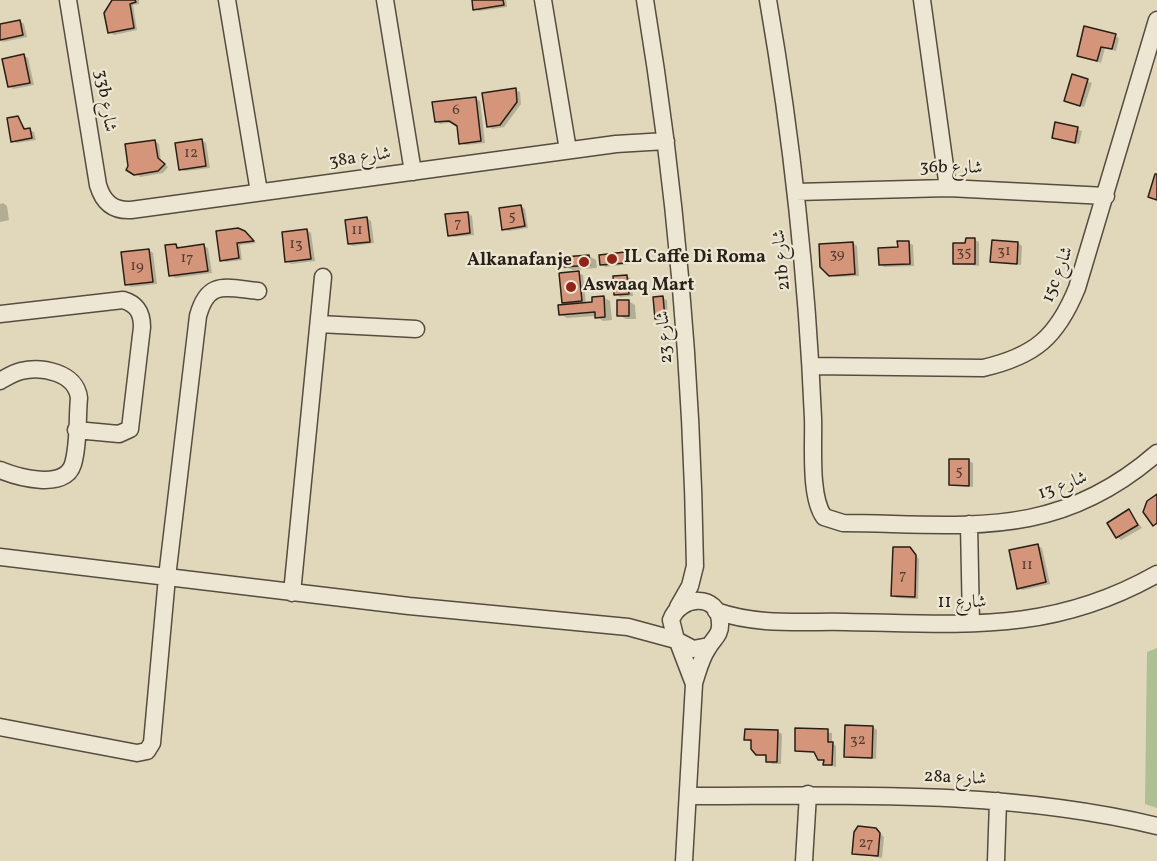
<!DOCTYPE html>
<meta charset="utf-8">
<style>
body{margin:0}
canvas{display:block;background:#e1d8bb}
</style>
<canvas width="1157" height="861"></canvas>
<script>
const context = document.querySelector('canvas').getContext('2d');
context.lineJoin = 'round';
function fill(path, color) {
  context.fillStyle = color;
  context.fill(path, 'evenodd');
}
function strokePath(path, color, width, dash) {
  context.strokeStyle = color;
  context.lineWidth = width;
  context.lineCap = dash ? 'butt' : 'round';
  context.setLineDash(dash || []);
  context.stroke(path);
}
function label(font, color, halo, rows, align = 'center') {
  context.font = font + ' Vollkorn,Amiri,serif';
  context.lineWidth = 4.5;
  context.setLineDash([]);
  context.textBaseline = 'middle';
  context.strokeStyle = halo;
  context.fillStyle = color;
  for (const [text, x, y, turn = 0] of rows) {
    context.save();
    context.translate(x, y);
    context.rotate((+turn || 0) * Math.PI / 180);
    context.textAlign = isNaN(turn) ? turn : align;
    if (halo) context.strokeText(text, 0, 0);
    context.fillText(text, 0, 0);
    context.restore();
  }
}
fill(new Path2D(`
 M1157,648v160l-12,-4 2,-152z`), '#aebf93');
fill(new Path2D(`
 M114,0h25v4l-6,1 4,25 -23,5 -5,-3z
 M473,0h33l1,7 -28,4 -5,-2z
 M20,21l4,3 3,13 -24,5 -3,-2v-15z
 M1115,36l4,2 -3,13 -11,-3 -4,15 -23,-8z
 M24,56l4,2 6,27 -21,4 -4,-3z
 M1073,76l19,7 -8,24 -14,-4z
 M515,90l5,2 1,12 -17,23 -12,2 -4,-3z
 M476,99l4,2 5,42 -20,2 -4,-2 -2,-18 -5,-3 -14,2 -4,-3z
 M18,118l9,12 7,2 2,8 -19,3 -5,-2z
 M1056,124l26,7 -3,13 -25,-7z
 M202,140l4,3 4,25 -25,3 -5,-2z
 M155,141l4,3 2,17 7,6 -5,6 -23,4 -12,-8z
 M3,203l4,3 2,14 -9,2v-18z
 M521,206l4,3 3,19 -20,3 -5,-2z
 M468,213l4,3 2,19 -20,2 -5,-2z
 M367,218l4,3 3,22 -21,3 -4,-2z
 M307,230l4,3 4,28 -24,3 -4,-3z
 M245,232l11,11 -16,2 2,15 -16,2 -5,-2z
 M975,240l4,2v24l-25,-3 13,-18z
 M853,243l4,3 2,30 -24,1 -5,-3z
 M909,243l4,2 1,21 -30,1 -4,-3z
 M1018,243l4,3 -1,19 -29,-4z
 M176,245l4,3 24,-2 4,2 4,25 -37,5 -4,-3z
 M149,250l4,3 4,31 -26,3 -4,-3z
 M625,254l4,2 1,8 -25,3 -4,-3z
 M589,256l7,4 1,8 -25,2 -7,-4v-8z
 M578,273l5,2 3,29 8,-1 9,-6 7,4 2,19 -9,1 -7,-5 -29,2 -7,-4 10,-9 -6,-3z
 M627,276l4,3 2,17 -13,1 -4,-3z
 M663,298l4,2 1,20 -11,-2z
 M628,301l7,4 1,14h-10l-7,-4z
 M969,461l4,2v24l-23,-3z
 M1129,511l13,17 -21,12 -4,-3z
 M1038,546l4,2 8,36 -27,6 -5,-2z
 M910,549l9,10 -1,40 -21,-1 -4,-2z
 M873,727l4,3 -1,29 -31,-3z
 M797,730l35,3v10l4,3v21l-11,-3 -8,-11 -21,-3z
 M778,732l4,2 -1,30h-9l-4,-3v-4l-11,-3 -5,-12 -6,-3z
 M876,829l8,8 -2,21 -29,-5z`), '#0003');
const building = new Path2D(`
 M112,0h23l1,2 -6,2 4,24 -26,5 -4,-20z
 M472,0h31l1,5 -31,5z
 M20,20l3,15 -23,5v-16z
 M1084,26l32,8 -4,15 -11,-2 -4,14 -20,-5z
 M24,54l6,29 -22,4 -6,-28z
 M1072,74l16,5 -8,27 -16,-5z
 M516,88l1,14 -17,23 -13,2 -5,-34z
 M476,97l5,44 -22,3 -2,-18 -8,-5 -14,1 -3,-20z
 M18,116l6,13 6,-1 2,10 -21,4 -4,-24z
 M1055,122l23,5 -3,16 -23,-5z
 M202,139l4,27 -27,4 -4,-27z
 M155,140l3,18 7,6 -7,7 -24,4 -8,-5 2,-4 -3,-22z
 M1155,174h2v26l-9,-3z
 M521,205l4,21 -23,4 -3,-22z
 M468,212l2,21 -22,3 -3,-22z
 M367,217l3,25 -22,2 -3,-24z
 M238,228l7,3 9,10 -17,2 2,15 -19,3 -4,-30z
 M307,229l4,30 -26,3 -3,-30z
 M966,238h9v26h-22v-21h12z
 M992,240l26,2 -1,22 -27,-2z
 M897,241h12l1,23 -31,1 -1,-17 20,-1z
 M853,242l2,32 -26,2 -9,-9 -1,-23z
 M176,244l1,4 27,-4 4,27 -39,5 -4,-31z
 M149,249l4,33 -28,3 -4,-33z
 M625,252l1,11 -26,2 -1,-10z
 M589,255l1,10 -26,2 -1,-10z
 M579,271l3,30 -20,2 -3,-30z
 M627,275l2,19 -15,1 -1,-19z
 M604,296l1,21 -10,1v-6l-36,3 -1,-10 34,-3v-5z
 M663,296l2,22 -10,1 -2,-22z
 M617,300h12v16h-12z
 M949,459h20v27l-20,-1z
 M1157,494v29l-4,3 -10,-14 4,-11z
 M1129,509l9,16 -22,13 -9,-15z
 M1038,544l8,38 -29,7 -8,-39z
 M893,547h17l6,8 -1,42 -24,-1z
 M845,725l28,1 -1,32 -28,-1z
 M795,728l33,1v13h5l-1,23h-9l1,-5h-6l-4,-8 -19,-1z
 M745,729l33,1 -1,32h-11v-7h-10l-5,-6v-9h-7z
 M858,826l18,2 4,5 -2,23 -26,-2 2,-22z`);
fill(building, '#d5957b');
strokePath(building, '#281f16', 1.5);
const minor = new Path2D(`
 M68,0l30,185c5,17 15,26 33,25l485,-66 50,-3
 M227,0l32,192
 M385,0l28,172
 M543,0l25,150
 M645,0c31,187 47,376 50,566l-5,20 -12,21
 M768,0c24,138 39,278 45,418 1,26 -4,78 11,99l19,6c124,1 213,18 314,-70
 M922,0l26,188
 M796,192l152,-4 158,8
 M0,314l123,-14c14,4 19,13 19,27l-12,102 -11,5 -43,-4
 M319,324l97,5
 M811,366l172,2c52,-12 74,-31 94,-80l80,-268
 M0,381c7,-4 13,-8 21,-10 20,-5 55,1 58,27 -2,20 0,46 -6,66 -8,27 -56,13 -73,6
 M969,524l2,99
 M0,557l409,49 219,21 48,13
 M292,593l31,-316
 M716,611c42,15 87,10 131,11 116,2 204,12 310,-48
 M678,642l16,42 -10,177
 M694,683c4,-12 7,-25 14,-35 5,-9 13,-13 12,-25 -1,-30 -40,-28 -49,-3l5,20 17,9 16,-3
 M0,727l137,26 10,-2 5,-8 15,-166 31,-261c10,-37 28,-28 60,-25
 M688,796c157,0 315,-7 469,30
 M804,861l4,-67
 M996,861l2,-60`);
strokePath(minor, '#564d3f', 19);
strokePath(minor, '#ece6d3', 16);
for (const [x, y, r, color] of [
 [612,259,6,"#8f2418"],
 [584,262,6,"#8f2418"],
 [571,287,6,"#8f2418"]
]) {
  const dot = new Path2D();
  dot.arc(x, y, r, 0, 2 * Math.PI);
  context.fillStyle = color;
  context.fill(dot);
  strokePath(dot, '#ece6d3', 2);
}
label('15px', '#533c2f', null, [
 ["6",456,111],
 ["12",191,154],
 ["5",512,217],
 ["7",458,224],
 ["11",357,231],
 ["13",296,245],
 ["31",1004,252],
 ["35",964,253],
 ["39",837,255],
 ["17",187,259],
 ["19",137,267],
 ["5",959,472],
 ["11",1027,566],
 ["7",903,576],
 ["32",858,741],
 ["27",866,844]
]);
label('18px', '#281f16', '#ece6d3', [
 ["33b شارع",104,101,81],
 ["38a شارع",360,159,-8],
 ["36b شارع",951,169,1],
 ["21b شارع",783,260,-95],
 ["15c شارع",1059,275,-69],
 ["شارع 23",666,337,-94],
 ["شارع 13",1063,487,-20],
 ["شارع 11",962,604],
 ["28a شارع",955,779,3]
]);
label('bold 18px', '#281f16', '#ece6d3', [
 ["IL Caffe Di Roma",624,259],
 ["Alkanafanje",572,262,"right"],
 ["Aswaaq Mart",583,287]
], 'left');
</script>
